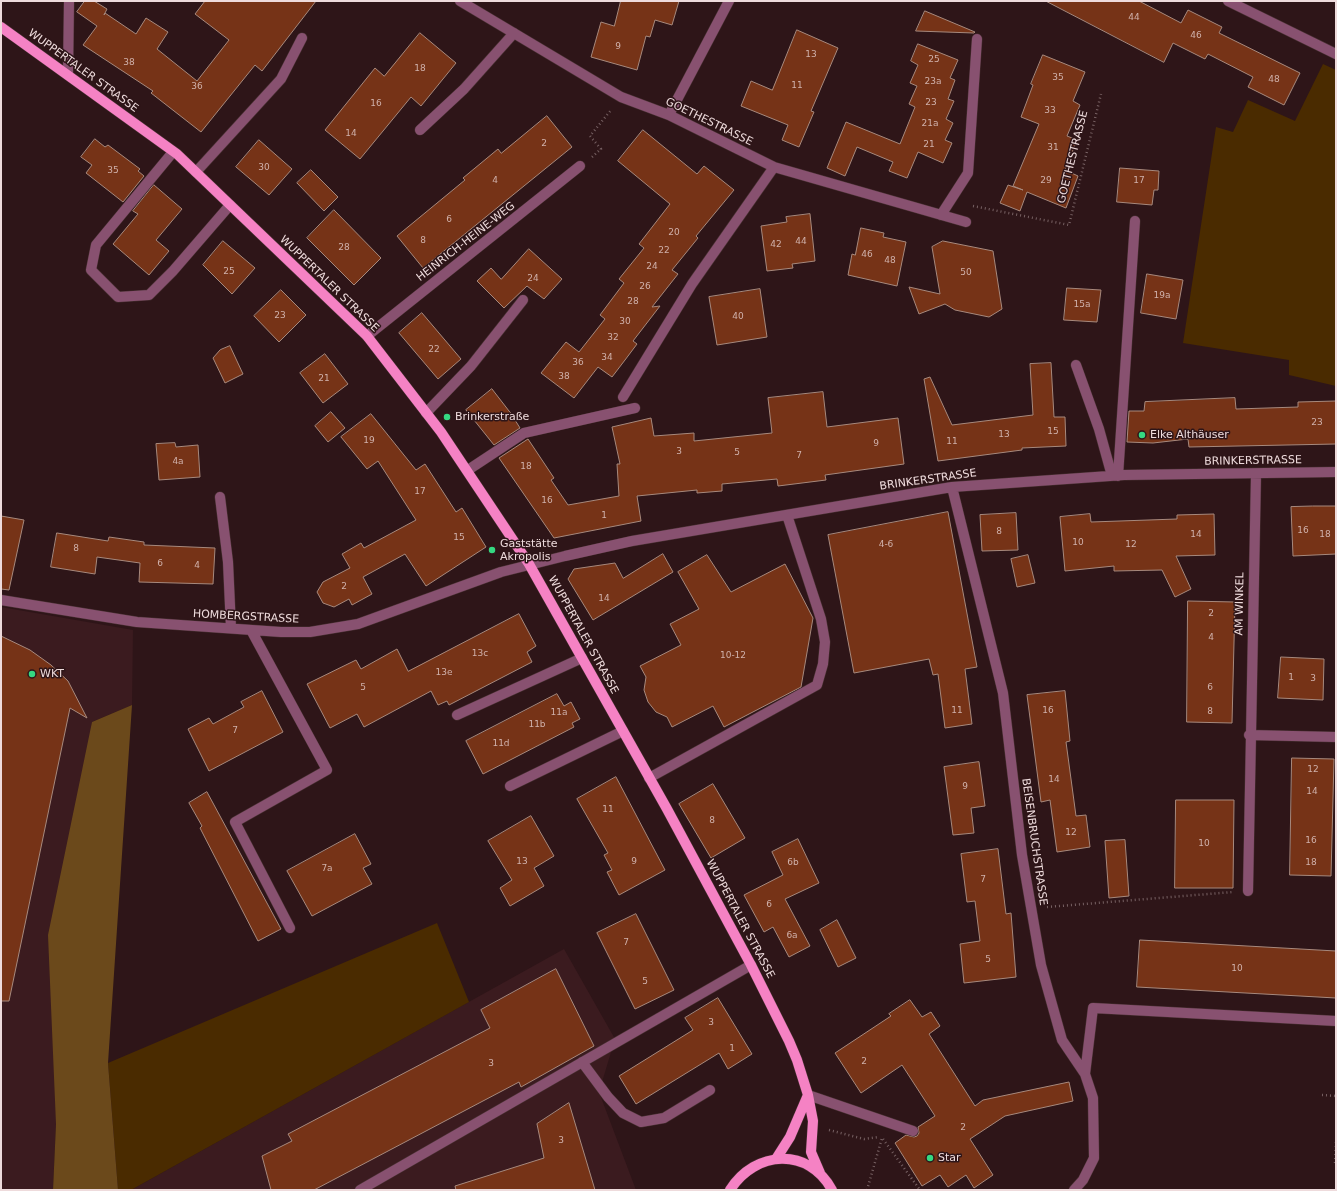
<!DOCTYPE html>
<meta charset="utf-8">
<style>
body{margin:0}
#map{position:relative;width:1337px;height:1191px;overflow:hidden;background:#2e1518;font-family:"DejaVu Sans",sans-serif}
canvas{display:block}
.frame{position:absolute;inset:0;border:2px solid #eedbdc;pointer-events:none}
</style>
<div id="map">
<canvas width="1337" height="1191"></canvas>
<div class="frame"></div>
</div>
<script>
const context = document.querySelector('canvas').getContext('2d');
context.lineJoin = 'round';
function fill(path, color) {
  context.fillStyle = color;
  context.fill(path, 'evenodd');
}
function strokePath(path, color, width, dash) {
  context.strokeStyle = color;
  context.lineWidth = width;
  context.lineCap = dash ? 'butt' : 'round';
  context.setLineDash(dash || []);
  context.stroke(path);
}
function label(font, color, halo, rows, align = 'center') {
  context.font = font + ' "DejaVu Sans",sans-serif';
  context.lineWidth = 3;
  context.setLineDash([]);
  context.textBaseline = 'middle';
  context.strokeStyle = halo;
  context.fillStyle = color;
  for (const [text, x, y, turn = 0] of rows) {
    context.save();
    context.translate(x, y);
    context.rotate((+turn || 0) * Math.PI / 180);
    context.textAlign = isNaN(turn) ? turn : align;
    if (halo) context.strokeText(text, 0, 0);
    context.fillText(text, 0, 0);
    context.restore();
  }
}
fill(new Path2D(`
 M1,607l132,23 -1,75 -40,17 -36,402 -3,66h-52z
 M564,949l51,90 -16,53 37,98h-505z`), '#3b1b1f');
fill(new Path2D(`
 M1323,64l13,6v316l-47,-11v-15l-106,-17 33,-216 17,5 15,-32 47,21z
 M437,923l32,79 -338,188h-13l-10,-127z`), '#4a2b00');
fill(new Path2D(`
 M132,705l-24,358 10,127h-65l3,-66 -8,-189 44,-213z`), '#6b491b');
const building = new Path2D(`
 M85,1h9l13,8 -3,6 1,-2 31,21 10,-16 22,14 -11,17 40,32 32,-41 -34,-26 10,-13h111l-54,70 -7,-6 -54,67 -50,-39 2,-2 -70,-46 14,-19 -20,-14z
 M621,1h58l-7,24 -17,-5 -5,17 -4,-1 -9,34 -46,-13 10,-35 13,4z
 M1046,1h93l42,22 7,-13 34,17 -3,6 81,40 -16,32 -36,-18 5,-10 -45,-23 -3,5 -32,-16 -9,19z
 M925,11l50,21 -1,1 -58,-2z
 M797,30l41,18 -27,63 3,1 -15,35 -17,-7 6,-15 -47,-19 10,-25 21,9z
 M420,33l36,30 -35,43 -10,-9 -51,62 -35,-29 50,-62 9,8z
 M918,44l40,16 -8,18 5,2 -7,19 6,2 -8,18 7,4 -8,17 7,3 -9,20 -25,-11 -11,26 -18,-7 4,-9 -36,-15 -12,29 -18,-8 19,-46 54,22 15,-37 -6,-3 8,-18 -7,-3 8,-18 -7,-4z
 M1043,55l42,17 -12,29 7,4 -13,31 10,4 -12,30 13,6 -12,32 -39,-16 -7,19 -20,-8 8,-18 15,5 -10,-4 26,-62 -18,-7 12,-32 -2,-1z
 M547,116l25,31 -149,121 -26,-32 68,-56 -2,-2 35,-29 3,4z
 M643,130l54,44 7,-8 30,24 -38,46 2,2 -26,32 6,4 -26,33 8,-1 -27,35 4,3 -12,16 -13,17 -14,-10 -24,31 -33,-25 25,-31 13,10 26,-33 -5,-4 24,-32 -5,-4 25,-31 -5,-4 31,-40 -52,-43z
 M95,139l10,8 3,-2 32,24 -2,2 6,5 -21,26 -37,-29 6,-8 -11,-8z
 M259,140l33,29 -23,26 -33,-28z
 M1120,168l39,3 -1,19h-4l-2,15 -35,-3z
 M311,170l27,27 -14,14 -27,-28z
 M154,185l28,24 -26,31 13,11 -20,24 -36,-31 25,-30 -5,-3z
 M334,210l47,48 -27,27 -47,-47z
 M810,214l5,47 -23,3 1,4 -26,3 -6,-45 26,-4 -1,-5z
 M861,228l23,5 -1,4 23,5 -9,44 -49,-11 4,-21 3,1z
 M223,241l32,27 -23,26 -29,-29z
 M943,241l50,10 9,58 -13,8 -34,-7 -10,-6 -26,10 -10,-27 31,7 -8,-47z
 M529,249l33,30 -18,20 -17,-13 -23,22 -27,-27 14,-13 10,11z
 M1147,274l36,6 -7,39 -35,-6z
 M1067,288l34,2 -4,32 -33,-2z
 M760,289l7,48 -50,8 -8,-48z
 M281,290l25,25 -27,27 -25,-26z
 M422,313l39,46 -23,20 -39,-46z
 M230,346l13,28 -18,9 -12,-25 7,-8z
 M325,354l23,30 -25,19 -23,-30z
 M1051,363l3,54h11l1,29 -44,2v2l-84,11 -14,-82 6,-2 22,48 81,-10 -3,-51z
 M492,389l24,31h-1l5,8 -26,17 -28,-35z
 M823,392l4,35 71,-9 6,46 -79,11 1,5 -48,6 -1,-7 -55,5v7l-25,2v-3l-60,6 4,25 -87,17 -55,-80 29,-19 26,39 -3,2 17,25 51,-9 -2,-32h3l-8,-37 39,-9 3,18 40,-3v8l78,-8 -4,-35z
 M1235,398l1,11 62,-2v-5l38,-1v43l-147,3 -1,-8 -35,4 -26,-1 2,-31h15l1,-9z
 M331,412l14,16 -17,14 -13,-16z
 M371,414l45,56 9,-6 31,48 6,-4 24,39 -60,39 -21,-32 -42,23 9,17 -20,11 -3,-6 -15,8 -11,-4 -6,-11 6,-10 27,-14 -8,-14 19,-11 3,5 52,-28 -38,-59 -11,8 -26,-32z
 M175,443l1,4 22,-2 2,32 -41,3 -3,-36z
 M1313,506h23v48l-43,2 -2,-49z
 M948,512l29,155 -12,2 7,55 -27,4 -7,-54 -5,1 -4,-16 -75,14 -26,-138z
 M1016,513l2,37 -36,1 -2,-36z
 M1090,514l1,8 86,-3v-4l37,-1 1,41 -39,1 15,33 -16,8 -13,-27 -48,1v-5l-49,5 -5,-54z
 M1,516l23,4 -15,70 -8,-1z
 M57,533l51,8 1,-4 35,5v3l71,3 -2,36 -74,-2 1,-19 -43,-6 -2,17 -44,-7z
 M663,554l10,18 -80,48 -25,-41 6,-10 41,-6 8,15z
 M707,555l24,37 54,-28 28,54 -12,69 -77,40 -11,-21 -41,21 -5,-10 -11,-5 -8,-10 -4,-12 2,-13 -6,-11 41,-21 -11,-21 29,-15 -21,-37z
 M1028,555l7,28 -18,4 -6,-28z
 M1188,601l47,1 -3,121 -45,-1z
 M519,614l17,32 -9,6 5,10 -83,43 -2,-4 -9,4 -7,-14 -67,36 -7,-13 -27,14 -23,-44 49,-24 5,9 36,-20 11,22z
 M1,636l29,14 21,15 17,16 19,37 -17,-10 -61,293h-8z
 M1281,657l43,2 -1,41 -45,-2z
 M262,691l21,41 -74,39 -21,-42 21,-11 4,6 31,-17 -3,-5z
 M1065,691l5,50 -4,1 10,74 10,-1 4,32 -33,5 -7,-52 -9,2 -14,-107z
 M557,694l7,12 7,-4 9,17 -8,4 2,4 -91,47 -17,-33z
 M1292,758l42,1 -3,117 -41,-1z
 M979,762l6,44 -14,2 3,25 -21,2 -9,-68z
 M616,777l49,93 -46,25 -12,-23 5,-2 -8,-15 4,-2 -31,-54z
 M713,784l32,54 -34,20 -32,-54z
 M207,792l74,137 -23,12 -58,-113 2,-2 -13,-23z
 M1176,800h58l-1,88h-58z
 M531,816l23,40 -20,12 10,18 -34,20 -10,-18 12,-8 -24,-39z
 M355,834l16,30 -8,4 9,16 -60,32 -25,-45z
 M798,839l21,44 -34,16 25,47 -21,11 -16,-30 -9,5 -20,-37 39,-20 -11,-23z
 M1125,840l4,56 -20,2 -4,-57z
 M998,849l8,65 5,-1 5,64 -52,6 -4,-39 20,-3 -5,-40 -8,1 -6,-48z
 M636,914l38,76 -39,19 -38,-76z
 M837,920l19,38 -18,9 -18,-37z
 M1140,940l196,11v47l-199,-11z
 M556,969l38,77 -73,41 -2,-5 -205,108h-43l-9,-34 30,-15 -4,-7 202,-106 -9,-18z
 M718,998l34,56 -24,15 -9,-16 -83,51 -17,-28 74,-46 -8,-12z
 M910,1000l12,17 9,-5 9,14 -11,8 46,72 8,-6 86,-18 4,19 -68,15 -35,23 23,36 -19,13 -8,-13 -18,12 -8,-12 -18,11 -27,-43 11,-8 8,2 3,-1 2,-3 -1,-6 17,-11 -33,-51 -41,28 -26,-40 56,-37 -2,-2z
 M569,1103l26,87h-139l-1,-4 89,-28 -7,-34z`);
fill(building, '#763317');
strokePath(building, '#a7897d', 1);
const minor = new Path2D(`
 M460,1l161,96 48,18 105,52 192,55
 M1228,1l108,53
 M68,75l1,-74
 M669,115l60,-114
 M420,130l44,-41 50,-56
 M173,152l-77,93 -5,25 27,27 31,-2 24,-24 57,-66
 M196,172l85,-93 21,-41
 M941,215l27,-42 9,-134
 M367,336l213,-170
 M1076,365l23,64 13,47
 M623,397l69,-113 82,-117
 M426,413l45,-47 52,-66
 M468,470l56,-37 111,-25
 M1118,476l17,-255
 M952,487l51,206 19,162 19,110 21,75 23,34 8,24 1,60 -11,22 -9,10
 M220,497l8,65 3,66
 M1,600l136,22 144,10h29l48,-8 143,-52 64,-16 67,-15 320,-54 172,-12 212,-3
 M251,630l76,140 -92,52 55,106
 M457,715l125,-57
 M1249,735l87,2
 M649,778l168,-93 6,-21 2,-22 -4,-23 -34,-104
 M510,786l113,-55
 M1248,891l8,-417
 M582,1062l26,35 15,16 18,9 23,-4 46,-28
 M1085,1074l8,-66 243,13
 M808,1095l105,36
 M360,1190l391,-225`);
const major = new Path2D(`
 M1,27l176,127 190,182 74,96 88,132 138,245 84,156 38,76 8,19 11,35 5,26 -2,31 9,21
 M776,1159l14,-22 18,-42
 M730,1190c25,-40 79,-43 102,0`);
strokePath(minor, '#493133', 11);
strokePath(major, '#493133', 11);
strokePath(new Path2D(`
 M592,157l9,-8 -11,-13 21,-26
 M973,206l96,19 32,-131
 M1047,907l186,-15
 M1322,1095l14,1
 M829,1130l35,9 15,-2
 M883,1139l37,51
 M1335,1163l1,-21
 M867,1190l15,-52`), '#776163', 2.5, [1, 3]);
strokePath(minor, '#885170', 10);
strokePath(major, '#f582c4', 10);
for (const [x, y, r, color] of [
 [447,417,4,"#35d881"],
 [1142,435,4,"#35d881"],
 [492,550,4,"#35d881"],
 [32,674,4,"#35d881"],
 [930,1158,4,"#35d881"]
]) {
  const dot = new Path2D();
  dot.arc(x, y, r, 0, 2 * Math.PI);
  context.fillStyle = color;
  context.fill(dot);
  strokePath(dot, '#2e1518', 1.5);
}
label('9px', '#d0b1ab', null, [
 ["44",1134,18],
 ["46",1196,36],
 ["9",618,47],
 ["13",811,55],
 ["25",934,60],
 ["38",129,63],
 ["18",420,69],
 ["35",1058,78],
 ["48",1274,80],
 ["23a",933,82],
 ["11",797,86],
 ["36",197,87],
 ["23",931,103],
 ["16",376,104],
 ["33",1050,111],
 ["21a",930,124],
 ["14",351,134],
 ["2",544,144],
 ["21",929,145],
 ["31",1053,148],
 ["30",264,168],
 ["35",113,171],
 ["4",495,181],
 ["29",1046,181],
 ["17",1139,181],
 ["6",449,220],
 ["20",674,233],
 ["8",423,241],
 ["44",801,242],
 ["42",776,245],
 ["28",344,248],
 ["22",664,251],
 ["46",867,255],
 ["48",890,261],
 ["24",652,267],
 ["25",229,272],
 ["50",966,273],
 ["24",533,279],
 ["26",645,287],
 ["19a",1162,296],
 ["28",633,302],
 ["15a",1082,305],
 ["23",280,316],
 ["40",738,317],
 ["30",625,322],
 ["32",613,338],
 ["22",434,350],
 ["34",607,358],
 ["36",578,363],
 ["38",564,377],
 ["21",324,379],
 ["23",1317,423],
 ["15",1053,432],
 ["13",1004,435],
 ["19",369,441],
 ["11",952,442],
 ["9",876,444],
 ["3",679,452],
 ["5",737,453],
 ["7",799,456],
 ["4a",178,462],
 ["18",526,467],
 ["17",420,492],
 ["16",547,501],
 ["1",604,516],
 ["16",1303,531],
 ["8",999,532],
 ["14",1196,535],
 ["18",1325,535],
 ["15",459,538],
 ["10",1078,543],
 ["4-6",886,545],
 ["12",1131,545],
 ["8",76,549],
 ["6",160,564],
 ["4",197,566],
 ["2",344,587],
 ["14",604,599],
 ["2",1211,614],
 ["4",1211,638],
 ["13c",480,654],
 ["10-12",733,656],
 ["13e",444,673],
 ["1",1291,678],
 ["3",1313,679],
 ["5",363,688],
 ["6",1210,688],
 ["11",957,711],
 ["16",1048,711],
 ["8",1210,712],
 ["11a",559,713],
 ["11b",537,725],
 ["7",235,731],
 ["11d",501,744],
 ["12",1313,770],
 ["14",1054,780],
 ["9",965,787],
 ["14",1312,792],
 ["11",608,810],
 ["8",712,821],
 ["12",1071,833],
 ["16",1311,841],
 ["10",1204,844],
 ["13",522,862],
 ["9",634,862],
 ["6b",793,863],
 ["18",1311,863],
 ["7a",327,869],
 ["7",983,880],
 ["6",769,905],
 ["6a",792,936],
 ["7",626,943],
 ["5",988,960],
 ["10",1237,969],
 ["5",645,982],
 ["3",711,1023],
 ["1",732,1049],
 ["2",864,1062],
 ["3",491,1064],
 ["2",963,1128],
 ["3",561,1141]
]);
label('11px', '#eedbdc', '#2e1518', [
 ["WUPPERTALER STRASSE",83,71,36],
 ["GOETHESTRASSE",709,122,26],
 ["GOETHESTRASSE",1073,157,-76],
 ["HEINRICH-HEINE-WEG",466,242,-38],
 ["WUPPERTALER STRASSE",329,284,44],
 ["BRINKERSTRASSE",1253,461,-1],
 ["BRINKERSTRASSE",928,480,-8],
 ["AM WINKEL",1240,604,-89],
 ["HOMBERGSTRASSE",246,617,3],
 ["WUPPERTALER STRASSE",583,635,61],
 ["BEISENBRUCHSTRASSE",1034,842,82],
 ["WUPPERTALER STRASSE",740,919,62]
]);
label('11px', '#eedbdc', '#2e1518', [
 ["Brinkerstraße",455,417],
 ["Elke Althäuser",1150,435],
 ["Gaststätte",500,544],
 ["Akropolis",500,557],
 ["WKT",40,674],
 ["Star",938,1158]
], 'left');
</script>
